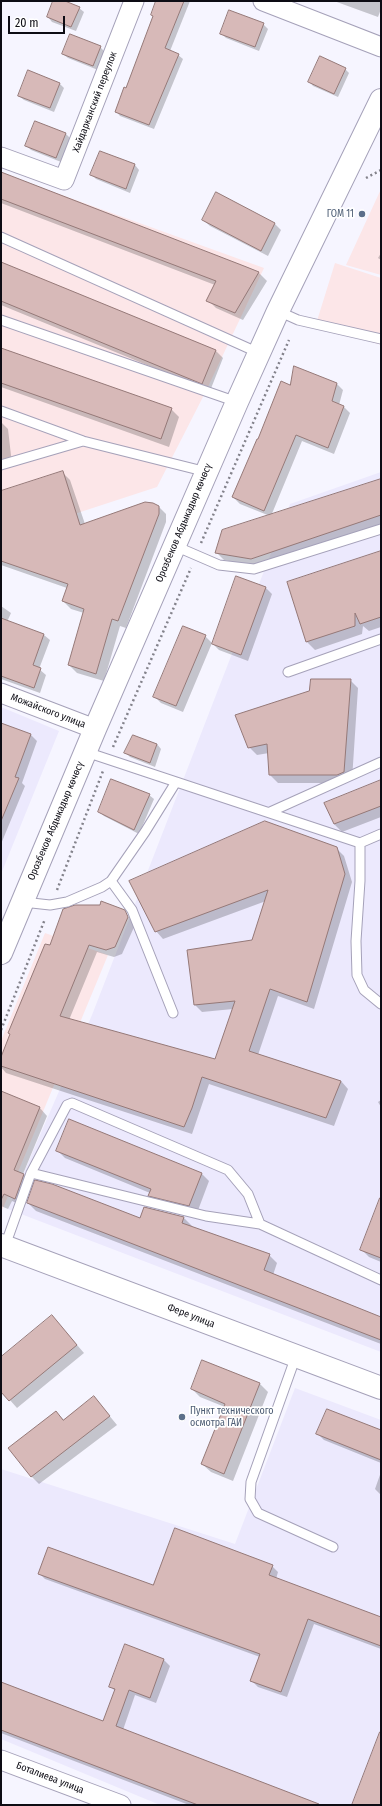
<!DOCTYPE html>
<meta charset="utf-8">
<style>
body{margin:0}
#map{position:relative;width:382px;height:1806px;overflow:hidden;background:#f6f5ff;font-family:"Fira Sans Condensed",sans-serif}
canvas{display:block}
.frame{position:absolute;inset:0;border:2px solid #0d0c14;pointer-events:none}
.scale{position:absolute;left:8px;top:16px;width:57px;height:18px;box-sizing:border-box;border:2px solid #0d0c14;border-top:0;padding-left:5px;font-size:12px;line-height:14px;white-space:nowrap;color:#0d0c14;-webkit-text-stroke:3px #fff;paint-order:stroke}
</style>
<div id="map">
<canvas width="382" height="1806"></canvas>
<div class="frame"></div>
<div class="scale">20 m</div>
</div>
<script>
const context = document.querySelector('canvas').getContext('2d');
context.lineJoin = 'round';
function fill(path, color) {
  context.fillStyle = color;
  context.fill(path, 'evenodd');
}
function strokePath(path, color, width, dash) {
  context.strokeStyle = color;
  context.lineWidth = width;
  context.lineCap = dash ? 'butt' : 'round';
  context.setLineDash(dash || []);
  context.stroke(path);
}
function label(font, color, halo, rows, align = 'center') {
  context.font = font + ' "Fira Sans Condensed",sans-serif';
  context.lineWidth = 3.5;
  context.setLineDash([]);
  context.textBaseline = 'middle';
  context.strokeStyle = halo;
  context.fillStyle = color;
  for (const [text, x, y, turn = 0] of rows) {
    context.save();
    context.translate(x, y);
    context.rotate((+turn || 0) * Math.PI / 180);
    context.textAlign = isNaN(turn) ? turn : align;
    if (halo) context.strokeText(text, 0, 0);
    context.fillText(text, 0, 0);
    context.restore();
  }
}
fill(new Path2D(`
 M1,173l263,95 -58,123 -49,96 -156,51z
 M381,189v86l-35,-10z
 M335,263l46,15v67l-65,-21z
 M45,933l63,22 -107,258v-172z`), '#fce6e8');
fill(new Path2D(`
 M381,472v880l-373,-143 84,-194 198,-511z
 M1,707l58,24 -58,143z
 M295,1388l86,32v385h-221l-159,-66v-270l234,75z`), '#ece9fd');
fill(new Path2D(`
 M54,1h9l16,7 5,4 -8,19 -24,-9 -4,-5z
 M157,1h33l-20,50 8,4 5,4 -29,70 -34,-13 -4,-5 10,-22 28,-73z
 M334,1h47v8l-3,8z
 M263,24l5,5 -9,22 -33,-13 -5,-5z
 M100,47l5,5 -7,18 -30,-12 -5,-4z
 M345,69l4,4 -11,24 -25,-11 -4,-5z
 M59,83l5,5 -10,24 -30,-12 -5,-4z
 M66,134l4,4 -9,24 -30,-12 -4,-4z
 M101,152l34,13 4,5 -9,23 -34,-14 -4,-4z
 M1,173l258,100 8,8 -24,39 -27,-12 -8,-8 7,-15 -214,-82z
 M217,194l58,30 6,6 -13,26 -58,-30 -7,-6z
 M381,253v7l-3,-2z
 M1,263l214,87 8,8 -13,33 -209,-86z
 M1,349l170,60 8,8 -10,30 -168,-60z
 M295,368l42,16 6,6 -4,15 5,2 6,6 -16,41 -32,-13 -31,75 110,-36v46l-122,41 -35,-7 -8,-8 54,-36 -30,-12 -7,-7 26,-56 32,-55z
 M1,422l7,7 4,35 -11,1z
 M62,472l8,8 15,44 73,-18 8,8v8l-40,106 -6,-2 -16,55 -27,-8 -8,-8 15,-52 -13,-4 -8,-8 4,-13 -66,-23v-73z
 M381,552v75l-12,4 -6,-5 -1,8 -47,16 -8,-8z
 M237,577l29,11 6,6 -24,67 -29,-11 -6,-6z
 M1,606l10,7 -4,9 37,13 6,5 -11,29 7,6 -6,18 -39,-14z
 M205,636l7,7 -29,69 -22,-9 -7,-7z
 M350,680l8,8 -6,92 -6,3h-68l-8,-8 -1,-22 -12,2 -8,-8z
 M1,724l30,11 6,6 -15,42 3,3 -24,58z
 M134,736l23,8 4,5 -6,18 -25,-10 -5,-5z
 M381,781v36l-39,15 -8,-8z
 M149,795l5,4 -15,35 -35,-18 -5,-5z
 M336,848l8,8 8,26 -38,127 -36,-13 -20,59 83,26 7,8 -14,37 -125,-42 -17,50 -186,-61 -5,-6v-8l49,-112 74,-36 11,14 -13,29 -8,3 -17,-5 -28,68 147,40 17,-51 -31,3 -8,-8 58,-63 14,-40 -103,38 -7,-8z
 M1,1092l39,16 7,8 -24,58 9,8 -9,24 -11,-5 -4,8 -7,-3z
 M381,1100v7l-3,-5z
 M57,1150l144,23 8,8 -12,32 -40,-10 -8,-8 1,-2 -85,-35z
 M381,1198v64l-12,-5 -8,-8z
 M28,1203l112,16 44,-1 8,8 -1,1 78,28 8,8 -4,12 108,43v26l-345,-133z
 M52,1316l32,37 -67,55 -16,-18v-31z
 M203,1361l57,23 8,8 -35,89 -22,-9 -9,-8 23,-57 -25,-10 -8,-8z
 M94,1397l23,28 -78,59 -8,-8 25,-64 8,8z
 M381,1431v32l-57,-23 -6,-6z
 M381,1472v23l-6,-6z
 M272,1566l6,6 -2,7 105,39v31l-67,-25 -27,73 -29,-10 -6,-6 8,-24 -215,-78 -6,-6 115,14z
 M164,1660l6,6 -14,37 -21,-8 -12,35 196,75h-130l-188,-72v-50l102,40 12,-32 -4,-4z`), '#0003');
const building = new Path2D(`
 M53,1h12l15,6 -9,20 -24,-10z
 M156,1h28l-19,47 14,6 -30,71 -34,-13 9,-25 2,1 27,-72 -2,-1z
 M229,10l35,13 -9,24 -35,-13z
 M70,34l31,12 -8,20 -31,-12z
 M320,56l26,12 -12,26 -26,-12z
 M28,70l32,13 -10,25 -32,-12z
 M35,121l31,12 -10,25 -31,-12z
 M100,151l35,13 -9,25 -36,-14z
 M1,172l243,94 15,6 -24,41 -29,-12 10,-20 -215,-82z
 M216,192l59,31 -14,28 -59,-31z
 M1,262l215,88 -14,34 -201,-83z
 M1,348l171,60 -11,31 -160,-56z
 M294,366l43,17 -5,18 12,5 -16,42 -32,-13 -32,76 -32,-14 25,-58h1l23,-58 9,4z
 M63,471l17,54 65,-23 8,1 6,3v8l-41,107 -6,-2 -16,55 -28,-9 16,-56 -22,-8 6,-17 -67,-23v-70z
 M381,479v36l-130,44 -36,-6 7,-23z
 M381,551v66l-21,7 -5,-11v13l-49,16 -19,-60z
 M236,576l30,11 -25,68 -29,-11z
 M1,618l43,16 -11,31 8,3 -7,20 -33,-12z
 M183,626l23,9 -30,71 -23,-9z
 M311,679h40l-7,93 -7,3h-68l-2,-31 -19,4 -13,-33 74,-24z
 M1,723l30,11 -16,43 4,1 -18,43z
 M133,735l24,9 -7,19 -26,-10z
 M111,779l39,15 -16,36 -36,-18z
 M381,780v26l-47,18 -10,-21z
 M265,821l72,26 8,27 -38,128 -37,-13 -21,62 92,30 -15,37 -124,-41 -10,31 -8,19 -183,-61v-9l9,-23 -2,-1 37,-89 5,1 13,-36 12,-4h25l1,-4 24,9 3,7 -13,30 -9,3 -17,-5 -29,71 155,43 20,-58 -41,4 -7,-55 65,-10 16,-50 -113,42 -26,-51z
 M1,1091l39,16 -26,63 10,4 -9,25 -11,-5 -3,6z
 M69,1119l133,54 -13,33 -41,-10 3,-7 -95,-38z
 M35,1180l17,4 88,34 4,-11 40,10 -2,6 88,31 -6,16 117,47v23l-354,-137z
 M380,1198h1v60l-21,-8z
 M52,1315l25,30 -68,56 -8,-9v-35z
 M202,1360l58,23 -36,91 -23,-10 24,-60 -34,-15z
 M94,1396l16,20 -79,61 -23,-29 48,-37 7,9z
 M327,1409l54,21v30l-65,-26z
 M175,1528l98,37 -4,10 112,42v29l-73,-27 -27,73 -31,-11 10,-27 -222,-80 10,-27 105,38z
 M125,1644l39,15 -14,39 -21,-8 -13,36 203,78 -1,1h-120l-197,-75v-48l102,39 12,-32 -6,-2z
 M380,1732h1v73h-29z`);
fill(building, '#d7b9b8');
strokePath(building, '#957978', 1);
const lane = new Path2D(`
 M1,237l258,116
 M278,311l20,9 83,19
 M1,320l236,82
 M1,411l82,30 124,31
 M1,465l82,-24
 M175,546l44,19 35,4 127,-40
 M288,672l93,-33
 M86,752l274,91 21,-9
 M270,812l111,-50
 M360,843v38l-4,60 1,34 7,15 17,14
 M111,881l21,29 41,103
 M23,902l27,3 17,-3 35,-15 9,-6 34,-49 31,-50
 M31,1173l175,43 54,8 121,56
 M5,1246l26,-73 36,-68 5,-2 156,67 20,24 12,30
 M296,1356l-45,126 -1,17 8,14 75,34`);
const street = new Path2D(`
 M263,1l118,46
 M1,157l63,23 70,-179
 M1,693l94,36
 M1,1760l120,45`);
const secondary = new Path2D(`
 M1,953l94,-224 142,-327 41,-91 103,-211
 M1,1245l380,143`);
strokePath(lane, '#a5a1b9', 11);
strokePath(street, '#a5a1b9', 21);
strokePath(secondary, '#a5a1b9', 24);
strokePath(new Path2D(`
 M366,178l15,-8
 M201,543l88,-203
 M113,747l78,-179
 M57,890l46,-119
 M1,1030l44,-111`), '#83828b', 2.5, [2, 3]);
strokePath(lane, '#fff', 9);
strokePath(street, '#fff', 19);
strokePath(secondary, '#fff', 22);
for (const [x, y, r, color] of [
 [362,214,4,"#5c6f8a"],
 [182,1417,4,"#5c6f8a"]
]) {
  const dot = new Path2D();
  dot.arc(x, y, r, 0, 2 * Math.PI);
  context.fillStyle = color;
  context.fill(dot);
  strokePath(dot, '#fff', 1.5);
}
label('10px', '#0d0c14', '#fff', [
 ["Хайдарканский переулок",95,102,-69],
 ["Орозбеков Абдыкадыр көчөсү",184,523,-67],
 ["Можайского улица",48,711,21],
 ["Орозбеков Абдыкадыр көчөсү",56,821,-67],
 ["Фере улица",191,1316,21],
 ["Боталиева улица",50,1778,21]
]);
label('10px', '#4e5e75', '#fff', [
 ["ГОМ 11",354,214],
 ["Пункт технического",190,1411,"left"],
 ["осмотра ГАИ",190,1423,"left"]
], 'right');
</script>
